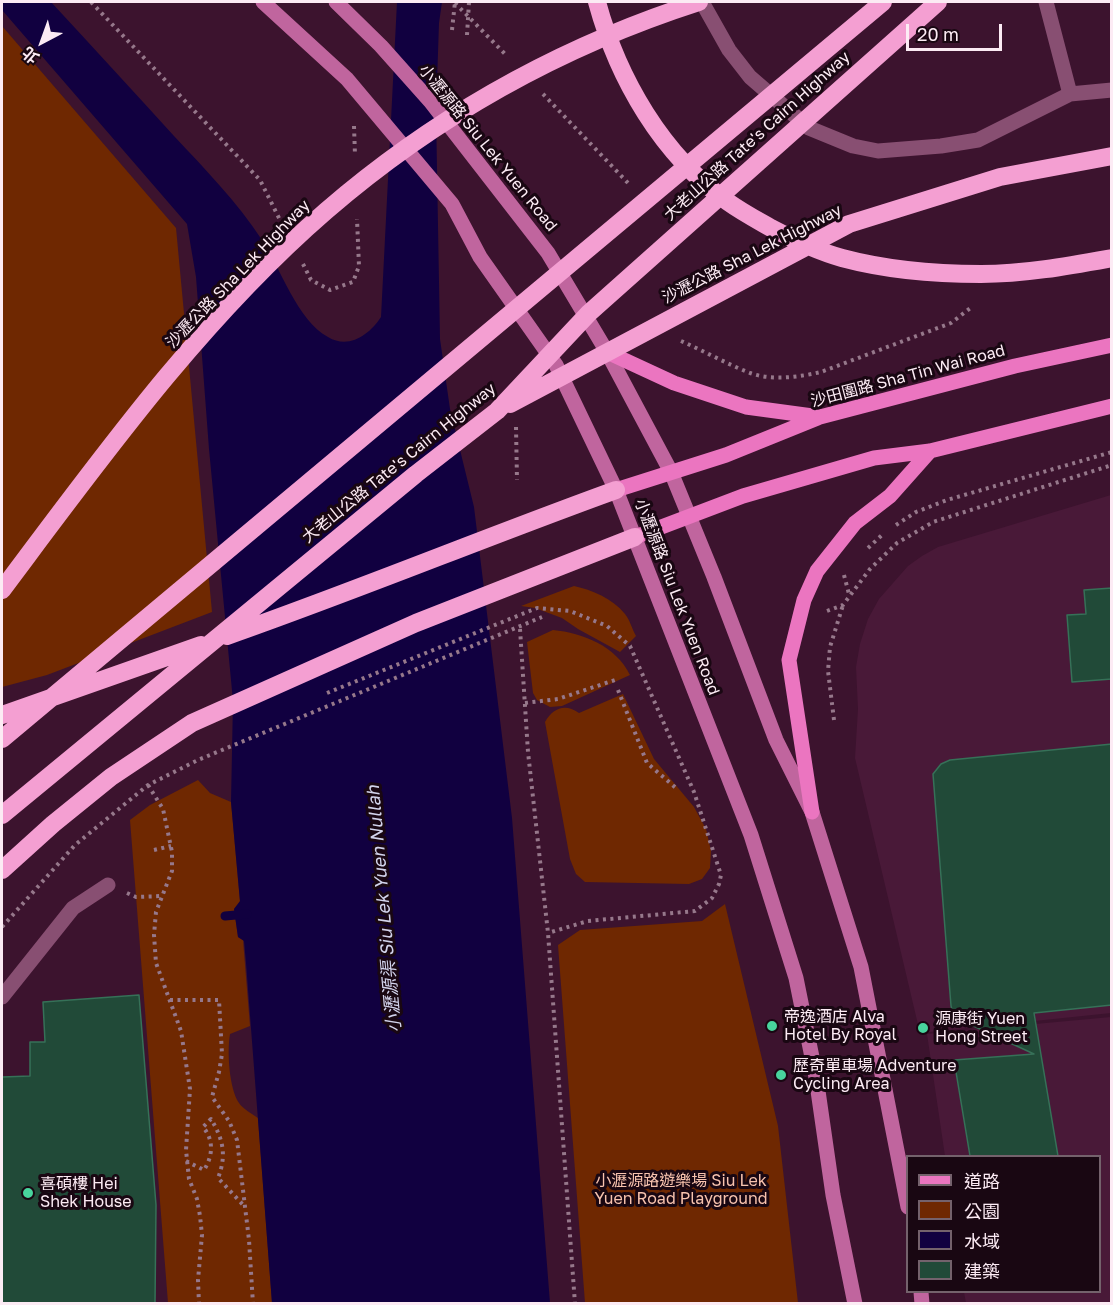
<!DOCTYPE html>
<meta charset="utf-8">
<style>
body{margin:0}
#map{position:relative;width:1113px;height:1305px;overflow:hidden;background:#3c132e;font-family:"Golos Text","Noto Sans TC",sans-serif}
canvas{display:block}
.frame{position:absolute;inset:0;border:3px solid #fcebf4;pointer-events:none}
.legend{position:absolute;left:906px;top:1155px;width:195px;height:138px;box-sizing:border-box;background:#190712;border:2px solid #74626c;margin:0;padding:8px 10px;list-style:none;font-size:18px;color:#fcebf4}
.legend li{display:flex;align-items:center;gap:12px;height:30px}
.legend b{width:30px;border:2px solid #74626c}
.north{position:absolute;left:12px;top:12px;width:60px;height:60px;-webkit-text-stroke:4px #190712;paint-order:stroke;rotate:221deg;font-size:16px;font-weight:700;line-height:24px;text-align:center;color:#fcebf4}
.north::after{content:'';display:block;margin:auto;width:21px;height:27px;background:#fcebf4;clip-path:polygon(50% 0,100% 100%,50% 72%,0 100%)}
.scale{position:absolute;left:906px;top:24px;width:96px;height:27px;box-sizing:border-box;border:3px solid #fcebf4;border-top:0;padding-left:8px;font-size:18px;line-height:21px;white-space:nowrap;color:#fcebf4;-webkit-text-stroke:4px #190712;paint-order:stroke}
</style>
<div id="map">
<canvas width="1113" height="1305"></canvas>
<div class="frame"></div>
<ul class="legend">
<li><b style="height:8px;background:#eb75c0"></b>道路</li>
<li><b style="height:16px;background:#6f2801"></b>公園</li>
<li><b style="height:16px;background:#110040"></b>水域</li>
<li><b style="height:16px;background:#214a38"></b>建築</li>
</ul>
<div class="north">北</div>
<div class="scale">20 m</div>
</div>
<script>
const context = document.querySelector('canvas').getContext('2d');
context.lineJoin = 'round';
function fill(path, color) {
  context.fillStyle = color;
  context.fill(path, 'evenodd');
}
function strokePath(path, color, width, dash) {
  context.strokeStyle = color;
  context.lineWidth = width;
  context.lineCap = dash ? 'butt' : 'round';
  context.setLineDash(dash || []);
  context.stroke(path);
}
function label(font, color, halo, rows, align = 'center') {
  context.font = font + ' "Golos Text","Noto Sans TC",sans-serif';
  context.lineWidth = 6;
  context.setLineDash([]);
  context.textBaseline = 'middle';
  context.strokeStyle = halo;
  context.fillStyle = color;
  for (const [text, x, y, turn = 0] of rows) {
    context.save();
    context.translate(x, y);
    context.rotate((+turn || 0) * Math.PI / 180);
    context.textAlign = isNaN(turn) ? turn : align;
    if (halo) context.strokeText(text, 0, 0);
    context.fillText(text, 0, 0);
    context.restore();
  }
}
fill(new Path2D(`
 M1111,495v518l-191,20 -65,-275 3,-49 -2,-42 4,-23 8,-25 11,-20 29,-33 14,-10 16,-9z
 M1111,1017v286h-145l-2,-11h136v-136h-155l-18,-122z`), '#491938');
fill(new Path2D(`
 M2,26l174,202 36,384 -165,63 -45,12z
 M574,586c18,4 38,12 51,28 5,6 7,15 11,22l-16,16 -42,-23 -16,-11 -27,-10 -14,-2z
 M553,630c30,3 63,16 77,45l-68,31 -12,1 -13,-7 -4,-7 -6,-51z
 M623,694l31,65 40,48 12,22 5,22 -1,17 -8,11 -13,5 -104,-2 -9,-8 -6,-15 -25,-137c8,-14 20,-19 34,-9z
 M198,780l12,13 21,9 9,100 -6,7 4,28 5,3 7,86 -20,8c-3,17 -1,54 9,69 4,6 13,11 19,15l14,185h-104l-38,-483 20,-15z
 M725,904l53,222 20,177h-213l-27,-358 22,-15 122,-9z`), '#6f2801');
fill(new Path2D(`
 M2,2h49c41,44 82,89 123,134 31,33 63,66 88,104 19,29 35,80 66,97 21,13 42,-3 53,-20l16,-315h45l-3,21 -3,89 4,227 10,70 24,98 38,311 38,485h-278l-26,-340 -2,-22 -6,-4 -4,-28 6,-8 -9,-99 2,-101 -24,-252 -13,-172 -9,-53 -185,-214z`), '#110040');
strokePath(new Path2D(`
 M225,916l22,-2`), '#110040', 9);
const building = new Path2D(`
 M1112,588v91l-40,3 -5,-67 19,-1 -2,-24z
 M1112,744v261l-78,8 24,143h-88l-16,-96 80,-6 -80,-37 -3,-11 -18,-232 8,-10 9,-4z
 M139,995l17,210 -1,99h-153v-227l28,-1v-34h15l-2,-40z`);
fill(building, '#214a38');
strokePath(building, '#367158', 1.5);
strokePath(new Path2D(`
 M91,2l169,178 20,40
 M455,3l52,53
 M452,30l3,-28
 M467,35l2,-33
 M543,94l86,90
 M354,126l1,29
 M303,264l8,16 19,10 23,-8 6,-16 -2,-47
 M681,341c23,10 46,23 69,32 22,8 49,4 71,-1l130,-49 22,-17
 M516,427l1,53
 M896,525l20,-13 31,-12 165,-48
 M868,548l14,-13
 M844,575l5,19
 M827,611l16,-6 27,-36 27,-26 36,-21 179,-57
 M520,629l8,123 20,181 27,371
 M618,690l29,73 29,25
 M327,693l210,-85 33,3 37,15 23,20 64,146 27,83 -2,9 -7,14 -17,13 -107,10 -40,12
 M525,703l33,-4 57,-19
 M834,720l-6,-49 2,-24 13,-42
 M148,785l15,24 9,43v19l-16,41 -2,23 2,28 25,68 9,58 -4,61 3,29 8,20 3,17 2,19 -4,45 1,24
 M154,850l17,-4
 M127,893l9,4 26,-1
 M2,927l73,-82 73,-60 50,-25 344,-143
 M170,1000h49l3,54 -3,18 -7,25 17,24 8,19 12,100 4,64
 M186,1161l18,9c9,-14 10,-30 -1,-43l8,-8c12,20 16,36 7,59l26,28`), '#96788b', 4, [3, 4.5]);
strokePath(new Path2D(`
 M702,2l27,48 21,27 59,51 44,18 25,5 63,-5 37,-6 92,-46 42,-4
 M1046,2l24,92
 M2,997l71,-89 35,-23`), '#884f72', 15);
strokePath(new Path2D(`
 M263,2l84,77 105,125 28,53 76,108 60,125 135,345 45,143 20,99 17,118 22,109
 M336,2l45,44 49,55 118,152 59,99 64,120 43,105 62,163 36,72 49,155 47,240
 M921,1292l1,12`), '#c0659e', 15);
strokePath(new Path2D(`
 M607,352l67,31 72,24 74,10
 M616,490l110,-35 94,-38 195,-51 97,-21
 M635,537l108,-41 131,-38 56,-7 182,-45
 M812,812l-23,-152 15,-60 13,-29 38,-48 35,-27 40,-45`), '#eb75c0', 15);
strokePath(new Path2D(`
 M597,2c21,77 65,153 131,200 14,10 29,18 43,26 23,12 46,23 71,30 45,12 93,16 139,16 44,0 87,-8 131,-16
 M510,404l339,-180 151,-47 112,-21
 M2,590c99,-132 198,-270 324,-379 110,-95 236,-165 373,-209
 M227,636c131,-46 259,-99 389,-146
 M2,715l199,-70
 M2,739l881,-737
 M2,815l414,-341 81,-63 92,-98 349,-311
 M2,870l51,-46 58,-47 81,-54 224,-100 219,-86`), '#f49fd2', 18);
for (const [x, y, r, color] of [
 [772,1026,6,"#48d49d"],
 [923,1028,6,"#48d49d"],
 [781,1075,6,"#48d49d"],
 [28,1193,6,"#48d49d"]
]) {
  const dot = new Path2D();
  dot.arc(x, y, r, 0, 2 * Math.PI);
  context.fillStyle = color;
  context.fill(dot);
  strokePath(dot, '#190712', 2);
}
label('16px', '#fcebf4', '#190712', [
 ["大老山公路 Tate's Cairn Highway",757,136,-42],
 ["小瀝源路 Siu Lek Yuen Road",488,148,51],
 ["沙瀝公路 Sha Lek Highway",752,254,-27],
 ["沙瀝公路 Sha Lek Highway",238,274,-46],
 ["沙田圍路 Sha Tin Wai Road",908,376,-15],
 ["大老山公路 Tate's Cairn Highway",399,463,-39],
 ["小瀝源路 Siu Lek Yuen Road",677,597,69]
]);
label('16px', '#fcebf4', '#190712', [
 ["帝逸酒店 Alva",784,1017],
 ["Hotel By Royal",784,1035],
 ["源康街 Yuen",935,1019],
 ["Hong Street",935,1037],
 ["歷奇單車場 Adventure",793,1066],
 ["Cycling Area",793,1084],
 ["喜碩樓 Hei",40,1184],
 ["Shek House",40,1202]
], 'left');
label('16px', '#f8c3ae', '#190712', [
 ["小瀝源路遊樂場 Siu Lek",681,1181],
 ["Yuen Road Playground",681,1199]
]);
label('italic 18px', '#d2d3ec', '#190712', [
 ["小瀝源渠 Siu Lek Yuen Nullah",384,909,-95]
]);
</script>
